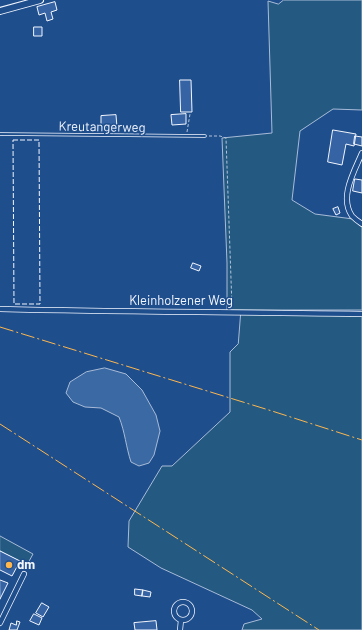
<!DOCTYPE html>
<style>
body{margin:0}
canvas{display:block;background:#1f4e8c}
</style>
<canvas width="362" height="630"></canvas>
<script>
const context = document.querySelector('canvas').getContext('2d');
context.lineJoin = 'round';
function fill(path, color) {
  context.fillStyle = color;
  context.fill(path, 'evenodd');
}
function strokePath(path, color, width, dash) {
  context.strokeStyle = color;
  context.lineWidth = width;
  context.lineCap = dash ? 'butt' : 'round';
  context.setLineDash(dash || []);
  context.stroke(path);
}
function label(font, color, halo, rows, align = 'center') {
  context.font = font + ' Barlow,sans-serif';
  context.lineWidth = 3;
  context.setLineDash([]);
  context.textBaseline = 'middle';
  context.strokeStyle = halo;
  context.fillStyle = color;
  for (const [text, x, y, turn = 0] of rows) {
    context.save();
    context.translate(x, y);
    context.rotate((+turn || 0) * Math.PI / 180);
    context.textAlign = isNaN(turn) ? turn : align;
    if (halo) context.strokeText(text, 0, 0);
    context.fillText(text, 0, 0);
    context.restore();
  }
}
const green = new Path2D(`
 M284,0h78v110l-29,-1 -33,22 -8,69 23,14 38,5 9,7v84h-135v-47l-5,-125 50,-5 -4,-132 10,3z
 M241,314l121,2v314h-120l2,-6 18,-5 -10,-9 -91,-42 -33,-21 1,-26 33,-55h10l58,-54v-60l8,-8z
 M0,536l33,18 -6,11 -27,-14z`);
fill(green, '#245a82');
strokePath(green, '#a8bbd7', 1);
const water = new Path2D(`
 M105,368l21,6 16,16 14,25 4,16 -6,24 -5,8 -10,3 -8,-4c-5,-15 -6,-30 -12,-45l-18,-9 -16,-1 -12,-5 -7,-9 4,-11 16,-10z`);
fill(water, '#3b69a3');
strokePath(water, '#a8bbd7', 1);
const building = new Path2D(`
 M55,2l2,8 -6,2 2,7 -6,2 -2,-8 -6,2 -2,-8z
 M34,27h8v9h-8z
 M180,80h11l1,32h-11z
 M186,114v10l-14,1 -1,-10z
 M116,115l1,12h-16v-11z
 M333,130l23,4 -2,12 -8,-2 -4,21 -14,-3z
 M355,136l7,1v9l-8,-2z
 M355,179l7,1v13l-9,-2z
 M338,207l2,6 -4,2 -3,-6z
 M193,263l8,3 -2,5 -8,-3z
 M0,551l20,10 -8,15 -12,-6z
 M0,580l8,3 -8,16z
 M135,589l8,1 -1,6 -7,-1z
 M143,590l8,2 -1,5 -8,-1z
 M42,603l7,4 -6,10 -7,-4z
 M34,614l8,4 -3,7 -9,-4z
 M17,621l3,1 -3,8h-8l2,-7 5,2z
 M156,621l1,9h-22l-1,-7z`);
fill(building, '#3563a3');
strokePath(building, '#f2f6ff', 1);
const service = new Path2D(`
 M0,134l205,2`);
const minor = new Path2D(`
 M362,153c-8,19 -23,44 -10,63 3,3 7,6 10,8
 M0,309c121,3 241,3 362,5
 M174 611a9 9 0 1 1 18 0a9 9 0 1 1-18 0Z
 M0,623l24,-49
 M180,630l1,-10`);
const secondary = new Path2D(`
 M0,11l40,-11`);
strokePath(service, '#f2f6ff', 3.5);
strokePath(minor, '#f2f6ff', 6);
strokePath(secondary, '#f2f6ff', 8);
strokePath(new Path2D(`
 M187,132l3,-18
 M209,136h11l6,2 6,169`), '#b3c4dc', 1, [3, 2]);
strokePath(service, '#1f4e8c', 2);
strokePath(minor, '#1f4e8c', 4.5);
strokePath(secondary, '#1f4e8c', 6);
strokePath(new Path2D(`
 M13,140h26l1,164h-26z`), '#f2f6ff', 1, [5, 2]);
strokePath(new Path2D(`
 M0,327l272,84 90,29
 M0,424l319,206`), '#ffb74d', 1, [14, 3, 2, 3]);
for (const [x, y, r, color] of [
 [9,565,4,"#ffb74d"]
]) {
  const dot = new Path2D();
  dot.arc(x, y, r, 0, 2 * Math.PI);
  context.fillStyle = color;
  context.fill(dot);
  strokePath(dot, '#1f4e8c', 1.5);
}
label('13px', '#f2f6ff', '#1f4e8c', [
 ["Kreutangerweg",102,127,1],
 ["Kleinholzener Weg",181,301]
]);
label('bold 13px', '#f2f6ff', '#1f4e8c', [
 ["dm",17,565]
], 'left');
</script>
